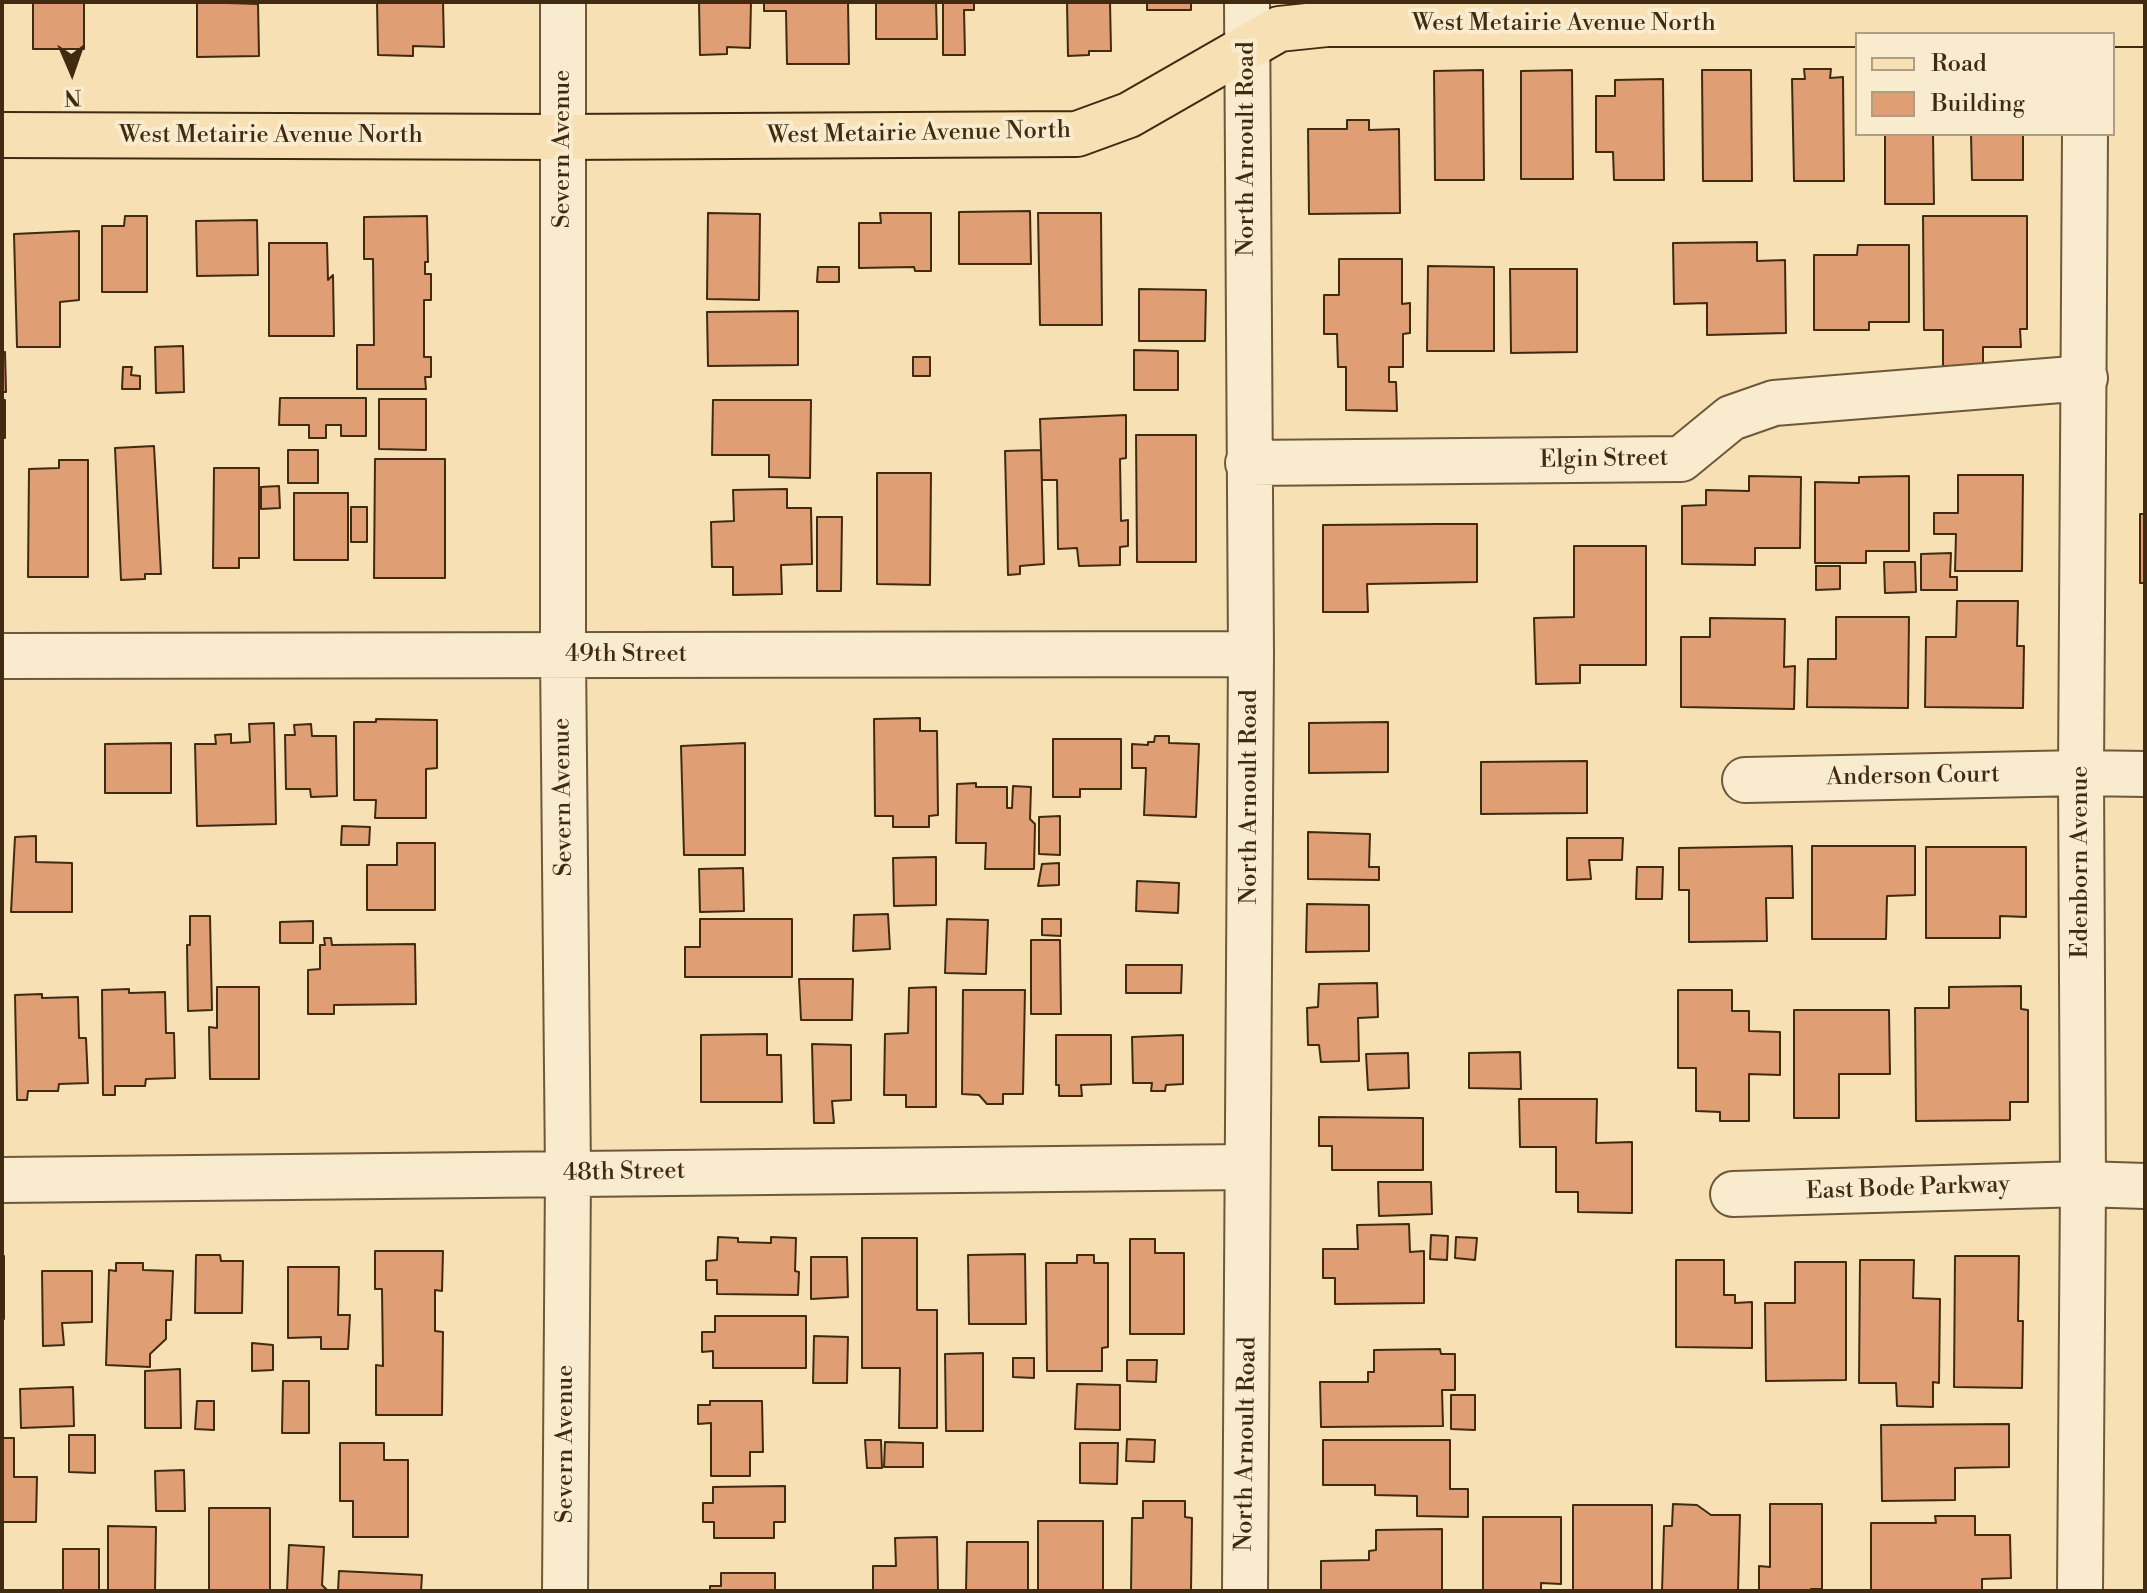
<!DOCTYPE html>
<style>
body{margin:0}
#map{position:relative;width:2147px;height:1593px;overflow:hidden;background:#f6e0b4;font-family:"Libre Bodoni",serif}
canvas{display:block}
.frame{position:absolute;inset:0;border:4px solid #402b11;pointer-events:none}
.legend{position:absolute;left:1855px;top:32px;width:260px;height:104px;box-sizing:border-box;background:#f9ebce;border:2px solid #af9e82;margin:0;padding:10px 14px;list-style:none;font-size:24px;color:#402b11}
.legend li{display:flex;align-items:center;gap:16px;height:40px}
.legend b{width:40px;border:2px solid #af9e82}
.north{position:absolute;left:32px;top:32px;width:80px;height:80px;-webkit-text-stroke:6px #f9ebce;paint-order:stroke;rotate:178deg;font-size:22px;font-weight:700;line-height:32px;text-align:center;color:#402b11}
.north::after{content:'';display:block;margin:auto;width:28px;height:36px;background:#402b11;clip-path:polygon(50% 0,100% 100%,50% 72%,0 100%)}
</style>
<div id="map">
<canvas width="2147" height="1593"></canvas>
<div class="frame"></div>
<ul class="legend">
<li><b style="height:10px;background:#f6e0b4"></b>Road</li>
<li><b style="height:22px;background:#df9e74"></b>Building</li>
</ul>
<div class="north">N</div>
</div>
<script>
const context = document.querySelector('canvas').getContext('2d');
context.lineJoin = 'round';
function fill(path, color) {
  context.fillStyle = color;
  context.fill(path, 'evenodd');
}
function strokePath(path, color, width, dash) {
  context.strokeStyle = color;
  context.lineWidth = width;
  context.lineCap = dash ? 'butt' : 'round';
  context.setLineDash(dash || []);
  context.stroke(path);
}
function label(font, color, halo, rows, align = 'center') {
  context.font = font + ' "Libre Bodoni",serif';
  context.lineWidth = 8;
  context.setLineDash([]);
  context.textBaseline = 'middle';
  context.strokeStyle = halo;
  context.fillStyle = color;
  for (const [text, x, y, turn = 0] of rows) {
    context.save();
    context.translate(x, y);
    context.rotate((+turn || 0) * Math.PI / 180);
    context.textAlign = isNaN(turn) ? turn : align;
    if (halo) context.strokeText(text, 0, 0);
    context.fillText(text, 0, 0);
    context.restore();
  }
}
const building = new Path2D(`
 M33,2h51v47h-51z
 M197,2l61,2 1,52 -62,1z
 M377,2h66l1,45 -31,-1v10l-35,-1z
 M699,2h52l-1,46 -23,-1v7l-27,1z
 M764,2h84l1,62h-62l-1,-53h-22z
 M876,2h60l1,37h-61z
 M943,2h31v8h-10l1,45h-22z
 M1067,2h43l1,49h-22v4l-21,1z
 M1147,2h44v8h-44z
 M1804,69h27l-1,9 13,-1 1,104h-50l-2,-102h13z
 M1483,70l1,110h-49l-1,-109z
 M1572,70l1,109h-52v-108z
 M1702,70h49l1,111h-49z
 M1663,79l1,101h-50l-1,-28h-17v-56h19v-16z
 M1347,120h22v10l30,-1 1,84 -91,1 -1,-85h39z
 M1885,134h48l1,70h-49z
 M1971,134h52v46h-51z
 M1030,211l1,53h-72v-52z
 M708,213l52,1 -1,86 -52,-1z
 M880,213h51v58h-16l-1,-4 -55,1v-45h22z
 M1038,213h63l1,112h-62z
 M125,216h22v76h-45v-66h22z
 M427,216l1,46h-3v12h6v26h-7v57h7v20h-6l1,12h-69v-44h17l-1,-86h-9v-42z
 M1923,216h104v113h-7l1,18h-38v19h-40v-36h-19z
 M257,220l1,55 -61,1 -1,-55z
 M79,231v69l-19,2v45h-43l-3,-113z
 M1757,242v19l28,-1 1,73 -79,2v-32l-33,1 -1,-61z
 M269,243h58l1,37 5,-5 1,61h-65z
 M1858,245h51v77h-40v8h-55v-75h43z
 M1339,259h63v45l8,-1v30l-7,1v33h-14v15h7l1,29 -51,-1v-43h-8l-1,-33h-13v-39h15z
 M1428,266l66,1v84h-67z
 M818,267h21v15h-22z
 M1510,269h67v83l-66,1z
 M1139,289l67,1 -1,51h-66z
 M798,311v54l-90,1 -1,-54z
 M183,346l1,46 -28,1 -1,-46z
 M1134,350l44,1v39h-44z
 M2,352h3l1,40h-4z
 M913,357h17v19h-17z
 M123,367h9l-1,8 9,1v13h-18z
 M280,398h86v38h-25v-11h-15v13h-17v-13h-30z
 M379,399h47v51l-47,-1z
 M2,400h3v38h-3z
 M713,400h98l-1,78 -41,-1v-22h-57z
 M1126,415v43l-6,1 1,62 7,-1v26l-8,1v18l-41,1 -2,-18 -19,1 -1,-69h-15l-2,-61z
 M1136,435h60v127h-59z
 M154,446l7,128h-16v5l-24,1 -6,-132z
 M288,450h30v33h-30z
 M1041,450l3,114 -24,2v8l-12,1 -3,-124z
 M375,459h70v119h-71z
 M59,460h29v117h-60l1,-108 30,-1z
 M214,468h45v90h-20v10h-26z
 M877,473h54l-1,112 -53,-1z
 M1958,475h65l-1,96h-67l1,-37h-22v-21h24z
 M1749,476l52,1 -1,71h-45v17l-73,-1v-58l24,-1v-15l43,1z
 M1909,476v75h-43v12h-51v-81l44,1v-6z
 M279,486l1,22 -19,1v-22z
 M787,489v19h24l1,56 -31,1 1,29 -49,1v-28h-21l-1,-45 23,-1 -1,-31z
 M294,493h54v67h-54z
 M351,507h16v35h-16z
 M2140,514h5v69h-5z
 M817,517h25l-1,74h-24z
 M1437,524h40v58l-110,2 1,28h-45v-87z
 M1574,546h72v119h-66v18l-44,1 -2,-66 40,-1z
 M1951,553l-1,24h7v13h-36v-36z
 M1884,562h31l1,30 -31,1z
 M1816,566h24v23l-24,1z
 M1957,601h61l-1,45h7l-1,62 -98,-1 1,-70h30z
 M1836,617h73l-1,91 -101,-1 1,-48h28z
 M1710,618l75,1 -1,48 11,-1 -1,43 -113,-2v-70h29z
 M920,718v13h17l1,84 -9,1v11h-36v-11h-18l-1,-97z
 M376,719l61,1v48l-11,1v49h-51l1,-18h-22v-78h22z
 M1388,722v50l-79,1v-50z
 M274,723l2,101 -79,2 -2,-82h21l-1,-9 16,-1v9l19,-1 -1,-18z
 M311,724l1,12h24l1,60 -26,1 -1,-8h-24l-1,-54h10l-1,-10z
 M1155,736h14v7l30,1 -3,73 -52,-2 2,-47h-14v-24l16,1v-3h6z
 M1053,739h68v50h-41v8h-27z
 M171,743v50h-66v-49z
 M745,743v112h-61l-3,-109z
 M1587,761v52l-106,1v-52z
 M976,783v4h31v21h5l1,-22 18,1 -1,32 5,5 -1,45h-49l1,-26h-30l1,-59z
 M1060,816v39l-21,-1v-37z
 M342,826l28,1 -1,18h-28z
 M1308,832l62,2 -1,33h10v13l-71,-1z
 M36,836v26l36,1v49h-61l4,-75z
 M1567,838h56l-1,22h-33l2,19 -24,1z
 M397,843h38v67h-68v-45h30z
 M1792,846l1,52h-27l1,43 -78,1v-52h-10v-42z
 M1812,846h103v49l-28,1 -1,43h-74z
 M1926,847h100v70l-26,-1v22h-74z
 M936,857v48l-42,1 -1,-48z
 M1059,863v22l-21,1 4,-22z
 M1637,867h26l-1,32h-26z
 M743,868l1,43 -44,1 -1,-43z
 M1137,881l42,2 -1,30 -42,-2z
 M1307,904l62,1v46l-63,1z
 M888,914l2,35 -37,2 1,-36z
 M190,916h20l2,94 -24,1 -1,-66h3z
 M700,919h92v58h-107v-30h15z
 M947,919l41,1 -2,54 -41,-1z
 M1042,919h19v17l-19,-1z
 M313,921v22h-33v-21z
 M324,938h7l1,7 83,-1 1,60 -82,1v9h-26v-44l12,-1v-24h5z
 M1031,940h29l1,74h-30z
 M1126,965h56l-1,28h-55z
 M799,979h54l-1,41h-51z
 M1377,983l1,34 -20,1 1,43 -38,1 -2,-17h-11l-1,-37 11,-1 1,-23z
 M2021,986v23l7,1v92h-18v18l-94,1 -1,-113h34v-21z
 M217,987h42v92h-49l-1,-52 8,1z
 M936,987v120h-30v-12h-22l1,-61 23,-1 1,-45z
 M129,989v4l36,-1 1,41h8l1,45 -29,1 -1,7h-30v9h-12l-1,-105z
 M963,990h62l-2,104h-20v10h-16l-8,-9 -17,-1z
 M1678,990h54v21h17v20l31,1v43l-31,-1v47h-29v-9l-24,-1v-43h-18z
 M42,994v4l36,-1 1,41h7l2,45 -29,1 -1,7h-30l-1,9h-10l-2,-105z
 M1794,1010h95l1,64h-51v44h-45z
 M767,1034v21h14l1,47h-81v-67z
 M1056,1035h55v49l-30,1 1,11h-23v-11h-3z
 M1183,1035v49l-17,1 -1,6h-14l1,-8h-19l-1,-46z
 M812,1044l39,1v55l-19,1 2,22h-20z
 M1520,1052l1,37 -52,-1v-35z
 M1408,1053l1,35 -41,2 -2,-36z
 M1519,1099h78l-1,44 36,-1v71l-54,-1v-20h-22v-45h-36z
 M1319,1117l104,1v52h-91v-24h-13z
 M1378,1182h53l1,32 -53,2z
 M1409,1224l1,28 14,-1v52l-89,1v-26h-12v-29h35l-1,-24z
 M1431,1235l17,1 -1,24 -17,-1z
 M718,1237l20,1v4l33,1v-6l25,1 -1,33 4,1 -1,23 -81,-1v-14h-11v-19l11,-1z
 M1456,1237l21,1 -2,22 -20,-2z
 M862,1238h55v72h20v118h-38l1,-60h-38z
 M1130,1239h25v14h29v81h-54z
 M375,1251h68l-1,40 -7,-1v41l8,1 -1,83h-66v-50l7,1 -1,-77h-7z
 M1025,1254l1,70h-57l-1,-69z
 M196,1255h24l1,6h22l-1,52h-47z
 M1077,1255h17v8h14v84l-6,1v23h-55l-1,-108h31z
 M2,1256h2v63h-2z
 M1955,1256h64l-1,65h5l-1,67 -68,-1z
 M811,1257h36l1,40 -37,2z
 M1676,1260h48v35h11v8l17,-1v46l-76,-1z
 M1860,1260h54l-1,38 27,1 -1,84 -6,-1v25l-36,-1 -1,-23h-37z
 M1795,1262h51v118l-80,1 -1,-78h30z
 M116,1263h27v7l30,1 -2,49h-5v19l-16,15v13l-44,-2 3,-95 7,1z
 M288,1267h51l-1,48h12l-2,34h-27v-12l-33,1z
 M42,1271h50v51l-30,1 2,22 -21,1z
 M715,1316h91v52h-93v-17l-11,1v-20h13z
 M814,1336l34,1 -1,46h-34z
 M252,1343l21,2v25l-21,1z
 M1440,1349l1,5h14v36h-13l1,36 -122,1 -1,-45h48v-10h6v-22z
 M983,1353v78h-37l-1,-77z
 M1013,1358h21v20l-21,-1z
 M1127,1360h30l-1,22 -29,-1z
 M180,1369l1,59h-36v-57z
 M283,1381h26v52h-27z
 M1077,1384l43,1v45l-45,-1z
 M73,1387l1,39 -53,2 -1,-39z
 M1451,1395h24v35l-24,-1z
 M197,1401h17v29l-19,-1z
 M710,1401h52l1,51h-13v24h-39v-53l-13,1v-19h12z
 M2009,1424v43l-54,1v32l-73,1 -1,-76z
 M69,1435h26v38l-26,-1z
 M2,1438h12v39h23l-1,45h-34z
 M1127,1439l28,1 -1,22 -28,-1z
 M865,1440h16l1,28h-15z
 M1323,1440h127v49h18v28l-51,-1v-20l-42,-1v-10h-52z
 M885,1442l38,1v24h-39z
 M340,1443h44v17h24v77h-55v-36h-13z
 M1080,1443h38l-1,41 -37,-1z
 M184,1470l1,41h-29l-1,-40z
 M785,1486v36h-11v16h-60v-16h-11v-19h10v-16z
 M1143,1501h42v16l7,1 -1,73h-60l1,-73h11z
 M1673,1504l24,1 14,10h29l-2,76h-76l2,-65h8z
 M1770,1504h52v85h-11v2h-52v-25l11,1z
 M1573,1505h79v85l-79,1z
 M209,1508h61v83h-61z
 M1935,1516h40v19h35l1,43 -29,1v12h-111v-68h65z
 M1483,1517h78v67l-20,-1v8h-58z
 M1038,1521h65v70h-65z
 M108,1526l48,1 -1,64h-47z
 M1442,1529v62h-121v-30l48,-1v-9l7,-1v-20z
 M937,1537l1,54h-65v-25h23l-1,-28z
 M967,1542h61v49h-62z
 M289,1545l35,2 -2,38 6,6h-41z
 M63,1549h36v42h-36z
 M339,1571l83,4 -1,16h-83z
 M721,1573h54v18h-65v-5h11z`);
fill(building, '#df9e74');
strokePath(building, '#402b11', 2);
const minor = new Path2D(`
 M563,2v653l5,518 -3,418
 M1248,463l433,-4 50,-41 43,-15 311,-25
 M2,656l1249,-2
 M1745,780l336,-7 64,1
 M2,1180l1245,-13
 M1733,1194l350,-10 62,2
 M1245,1591l6,-937 -4,-652
 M2080,1591l3,-407 -2,-411 4,-639`);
const major = new Path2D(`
 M2,135l560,2 515,-3 52,-19 150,-86 48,-5h818`);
strokePath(minor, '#6e583a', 48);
strokePath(major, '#402b11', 48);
strokePath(minor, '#f9ebce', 44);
strokePath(major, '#f6e0b4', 44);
label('24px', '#402b11', '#f9ebce', [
 ["West Metairie Avenue North",1564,24],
 ["West Metairie Avenue North",919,134,-1],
 ["West Metairie Avenue North",271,136],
 ["Severn Avenue",563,149,-90],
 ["North Arnoult Road",1247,149,-90],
 ["Elgin Street",1604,460,-1],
 ["49th Street",626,655],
 ["Anderson Court",1913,777,-1],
 ["Severn Avenue",564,797,-91],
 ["North Arnoult Road",1250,797,-90],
 ["Edenborn Avenue",2081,862,-90],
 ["48th Street",624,1173,-1],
 ["East Bode Parkway",1908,1189,-2],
 ["Severn Avenue",566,1444,-90],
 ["North Arnoult Road",1247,1444,-89]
]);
</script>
